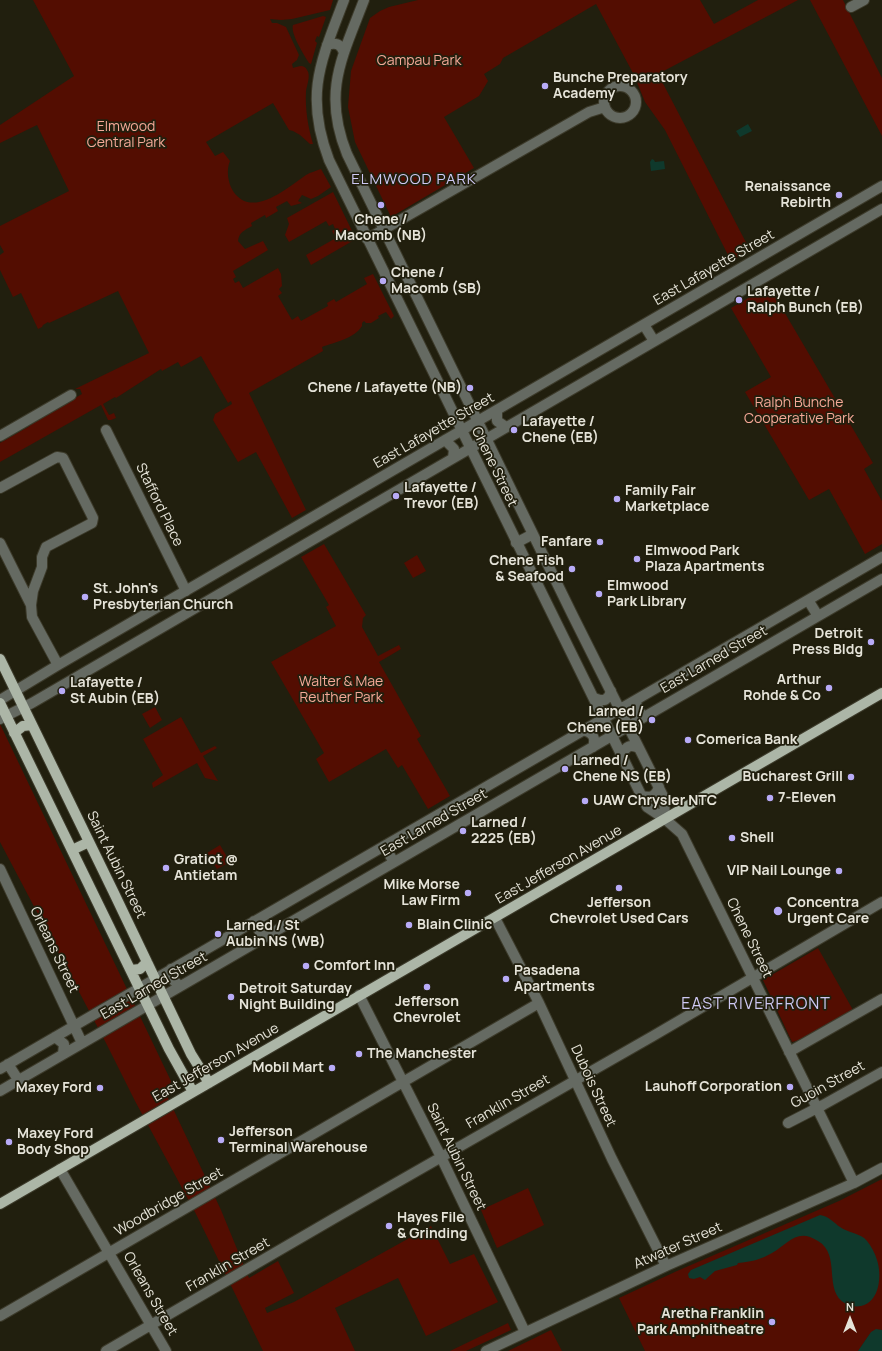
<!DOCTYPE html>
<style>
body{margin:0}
#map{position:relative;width:882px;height:1351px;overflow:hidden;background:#211f0e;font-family:Manrope,sans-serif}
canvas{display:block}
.north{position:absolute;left:830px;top:1299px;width:40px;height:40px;-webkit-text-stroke:3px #211f0e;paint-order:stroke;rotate:0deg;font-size:11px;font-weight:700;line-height:16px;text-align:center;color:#e5e3d8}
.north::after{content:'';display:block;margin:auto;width:14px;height:18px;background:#e5e3d8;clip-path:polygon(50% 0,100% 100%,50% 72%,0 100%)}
</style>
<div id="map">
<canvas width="882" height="1351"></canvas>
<div class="north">N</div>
</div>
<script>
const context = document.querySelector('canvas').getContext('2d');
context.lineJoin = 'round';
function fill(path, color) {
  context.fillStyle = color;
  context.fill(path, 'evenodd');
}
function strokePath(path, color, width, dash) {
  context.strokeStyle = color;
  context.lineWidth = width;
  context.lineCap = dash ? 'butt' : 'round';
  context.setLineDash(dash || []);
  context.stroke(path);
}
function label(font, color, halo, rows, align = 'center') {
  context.font = font + ' Manrope,sans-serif';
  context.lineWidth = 3.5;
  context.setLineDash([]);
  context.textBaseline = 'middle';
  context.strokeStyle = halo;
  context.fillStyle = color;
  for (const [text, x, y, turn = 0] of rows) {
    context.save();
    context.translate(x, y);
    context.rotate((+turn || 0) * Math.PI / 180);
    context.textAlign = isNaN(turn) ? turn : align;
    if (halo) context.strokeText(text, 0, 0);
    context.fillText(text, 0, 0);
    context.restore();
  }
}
fill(new Path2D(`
 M33,0h300l-3,10 -38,9 -11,1 -11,-1 2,4h5l9,4 13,28 -2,5 -5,4 1,4c6,-2 11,-4 14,2 4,5 0,15 -1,21 -1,18 2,36 7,53h-3l-10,-9 -7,-4 -4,-1 -16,-27 -67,39 9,14 8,-4 7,9c-4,9 -2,22 3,30 19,29 55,-4 73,-16 5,-3 10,-4 15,-6l10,18 -13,9 -7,3 -9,-4 -4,6 4,2 -11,3 -4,-5 -11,6 2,4 -12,7 -1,-3 -14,8 1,3c-7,4 -13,6 -14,15l7,8 18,-8 5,9 -35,21 3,6 -3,2 2,4 4,-2 4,7 35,-20 3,6 1,12 -3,3 3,4 -4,3 14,24 6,-4 3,5 27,-15 -1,-3 7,-4 2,3 31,-18 -3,-6 9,-4 21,42 -3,3 -5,-7 -8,4 1,2 -8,5h-5l-2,-2 -2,2v3c-8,13 -27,16 -40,21l1,4 -74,42 57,117 -14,8 -36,-66 -18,10 -25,-42 2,-6 17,-10 -1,-3 -3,2 -27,-47 -20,11 -3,-5 -16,9 -1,-2 -45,29 -1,-1 -12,7 6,11 5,-2 2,5 -5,2h-3l-7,-15 -101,57v-19l28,-16 9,-7 45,-26 -2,-5h-5l74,-36 -31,-62 -69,32 -1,-1 -5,3 -1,2 -4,2 -17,-36 -8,4 -13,-27v-15l4,-3 -4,-7v-19l69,-35 -32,-66 -37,18v-18l74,-49z
 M418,0h282l14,24 44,-24h40l-140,74 92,176 -19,11 -66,-131 -20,-28 -11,-27 -38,-71 -93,54 -3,6 -16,10 4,7 -9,15 -35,21 30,51 -83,49 -36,-75 -7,-35 3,-36 19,-53 10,-7 9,-4z
 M810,0h33l39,78v58z
 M323,16l3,1 -7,20 -2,-1 -2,5 2,2 -6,21 -2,-1c-5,-8 -19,-30 -16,-38z
 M333,192l23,47 -45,26 -5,-10 30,-17 -4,-7 3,-2 -2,-5 -4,2 -3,-5 -37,21 -4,-7 4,-11 -2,-6z
 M769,286l104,177 -9,6 18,32v43l-17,10 -36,-65 -20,11 -64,-108 26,-15 -40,-69z
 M324,544l42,71 -3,3 -1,9 16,29 21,-11 2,4 -22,13 42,74 -4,3 33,57 -22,13 -26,-44 -4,3 -12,-19 -57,33 -13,-23 8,-6 -53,-91 65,-36 -10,-19 3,-2 -28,-48z
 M417,555l9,16 -13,7 -9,-15z
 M155,707l7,13 -12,8 -8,-14z
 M181,717l20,36 14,-7 2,2 -14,8 15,25 -13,-3 -8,-15 -44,25 -1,-5 11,-8 -20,-36z
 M0,724l171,357 -3,17 53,112 28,68 29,-17 16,32 -29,15 2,5 27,-11 137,-76 19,38 24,-10 24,48 -72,34 -28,-58 -63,30 20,43h-92l-68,-139 -60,-111 -29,-58 -106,-201z
 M220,845l10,17 -13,7 -10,-16z
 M818,948l35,62 -53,30 -8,2 -29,-62z
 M882,1179v151c-12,-3 -17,13 -24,21h-213l-26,-53 58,-27 162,-70z
 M528,1188l16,37 -47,23 -16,-38z
 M508,1323l3,7 -45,21h-16z
 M551,1330l11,21h-54z`), '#530d01');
fill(new Path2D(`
 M748,124l4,7 -12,6 -4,-6z
 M652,159l2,1 1,2 9,-1 1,8 -14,2 -1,-9z
 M820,1215c9,1 14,8 20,12 8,6 21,6 27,14 4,5 8,12 10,19 5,15 3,42 -16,46 -5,1 -10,0 -15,-2 -24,-13 -4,-49 -28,-63 -21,-14 -30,3 -46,12 -10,6 -21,9 -34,10l-1,2 -22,6 -10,9 -5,-3 -6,2 -5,-1 -1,-4 3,-4z
 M876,1329l6,1v21h-24l13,-19z`), '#0f392c');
const minor = new Path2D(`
 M344,0c-23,61 -40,94 -15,160l318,647 18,12 17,15 172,349
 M364,0c-22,58 -42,92 -17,154l226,462 91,182 1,21
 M851,7l13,-7
 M327,45c9,-3 14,-1 17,8
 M604 102a16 16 0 1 1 32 0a16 16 0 1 1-32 0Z
 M367,239l222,-127 16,-5
 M644,325l10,16
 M497,410v11l9,6
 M106,430l80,161
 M0,436l71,-41
 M445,440l9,9 -1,9
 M0,488l57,-31 6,1 30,60 -1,5 -46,24 -4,10v10l-9,24 -2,14 1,12 26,48
 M0,543l31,62
 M516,543l17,-9
 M808,600l10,16
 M594,698l6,2h5l4,-4 2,-5
 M0,700l58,-35 824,-479
 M636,700l1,9 7,8
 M0,719l32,-16 850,-494
 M583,730c10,3 13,7 10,17
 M622,755c4,-9 8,-11 17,-7
 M641,796c10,2 14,1 18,-9
 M384,846l10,16
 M0,869l82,174
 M495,918l44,85 73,156 54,107
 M254,921l9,17
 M171,969l2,11 7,6
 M359,995l82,162 84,175
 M55,1037l9,7 -1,10
 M789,1052l93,-53
 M8,1064l11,17
 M0,1069l882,-512
 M0,1091l882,-512
 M788,1123l35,-18 59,-33
 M60,1169l106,182
 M0,1316l539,-313
 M106,1351l227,-132 320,-183 229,-134
 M486,1351l180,-85 188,-83 28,-15`);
const major = new Path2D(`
 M0,659l113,232 78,163 18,29
 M0,703l169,346 24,43
 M14,733l9,-7 9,-1
 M72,850l17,-8
 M131,970l9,-1 7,-7
 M0,1204l882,-511`);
strokePath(minor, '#3c3a2a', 12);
strokePath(major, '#3c3a2a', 12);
strokePath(minor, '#656a62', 10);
strokePath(major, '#acb6a7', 10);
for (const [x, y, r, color] of [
 [545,86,4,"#b8abf7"],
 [839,195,4,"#b8abf7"],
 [381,205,4,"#b8abf7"],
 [383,281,4,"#b8abf7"],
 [739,300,4,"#b8abf7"],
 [470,388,4,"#b8abf7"],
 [514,430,4,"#b8abf7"],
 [396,496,4,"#b8abf7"],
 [617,499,4,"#b8abf7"],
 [600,542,4,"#b8abf7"],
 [637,559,4,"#b8abf7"],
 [572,569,4,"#b8abf7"],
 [599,594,4,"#b8abf7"],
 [85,597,4,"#b8abf7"],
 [871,642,4,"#b8abf7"],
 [829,688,4,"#b8abf7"],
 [62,691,4,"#b8abf7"],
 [652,720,4,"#b8abf7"],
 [688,740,4,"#b8abf7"],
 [565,769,4,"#b8abf7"],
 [851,777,4,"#b8abf7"],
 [770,798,4,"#b8abf7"],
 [585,801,4,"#b8abf7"],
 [463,831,4,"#b8abf7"],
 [732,838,4,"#b8abf7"],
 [166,868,4,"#b8abf7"],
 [839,871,4,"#b8abf7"],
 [619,888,4,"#b8abf7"],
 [468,893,4,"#b8abf7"],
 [778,911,5,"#b8abf7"],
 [409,925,4,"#b8abf7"],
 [218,934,4,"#b8abf7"],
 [306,966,4,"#b8abf7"],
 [506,979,4,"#b8abf7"],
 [427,987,4,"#b8abf7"],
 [231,997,4,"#b8abf7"],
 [359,1054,4,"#b8abf7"],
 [332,1068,4,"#b8abf7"],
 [790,1087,4,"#b8abf7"],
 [100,1088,4,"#b8abf7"],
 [221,1140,4,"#b8abf7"],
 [9,1142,4,"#b8abf7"],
 [389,1226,4,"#b8abf7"],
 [772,1322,4,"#b8abf7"]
]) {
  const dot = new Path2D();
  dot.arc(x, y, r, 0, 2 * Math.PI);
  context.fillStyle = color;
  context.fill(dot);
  strokePath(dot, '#211f0e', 1.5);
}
label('14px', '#f5a897', '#211f0e', [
 ["Campau Park",419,61],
 ["Elmwood",126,127],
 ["Central Park",126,143],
 ["Ralph Bunche",799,403],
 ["Cooperative Park",799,419],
 ["Walter & Mae",341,682],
 ["Reuther Park",341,698]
]);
label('bold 14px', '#e5e3d8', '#211f0e', [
 ["Bunche Preparatory",553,78],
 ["Academy",553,94],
 ["Renaissance",831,187,"right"],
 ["Rebirth",831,203,"right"],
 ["Chene /",381,220,"center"],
 ["Macomb (NB)",381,236,"center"],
 ["Chene /",391,273],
 ["Macomb (SB)",391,289],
 ["Lafayette /",747,292],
 ["Ralph Bunch (EB)",747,308],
 ["Chene / Lafayette (NB)",462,388,"right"],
 ["Lafayette /",522,422],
 ["Chene (EB)",522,438],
 ["Lafayette /",404,488],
 ["Trevor (EB)",404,504],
 ["Family Fair",625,491],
 ["Marketplace",625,507],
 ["Fanfare",592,542,"right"],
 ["Elmwood Park",645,551],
 ["Plaza Apartments",645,567],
 ["Chene Fish",564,561,"right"],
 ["& Seafood",564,577,"right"],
 ["Elmwood",607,586],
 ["Park Library",607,602],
 ["St. John's",93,589],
 ["Presbyterian Church",93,605],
 ["Detroit",863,634,"right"],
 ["Press Bldg",863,650,"right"],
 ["Arthur",821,680,"right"],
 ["Rohde & Co",821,696,"right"],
 ["Lafayette /",70,683],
 ["St Aubin (EB)",70,699],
 ["Larned /",644,712,"right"],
 ["Chene (EB)",644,728,"right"],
 ["Comerica Bank",696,740],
 ["Larned /",573,761],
 ["Chene NS (EB)",573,777],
 ["Bucharest Grill",843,777,"right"],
 ["7-Eleven",778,798],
 ["UAW Chrysler NTC",593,801],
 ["Larned /",471,823],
 ["2225 (EB)",471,839],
 ["Shell",740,838],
 ["Gratiot @",174,860],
 ["Antietam",174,876],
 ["VIP Nail Lounge",831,871,"right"],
 ["Mike Morse",460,885,"right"],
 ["Law Firm",460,901,"right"],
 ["Jefferson",619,903,"center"],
 ["Chevrolet Used Cars",619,919,"center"],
 ["Concentra",787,903],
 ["Urgent Care",787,919],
 ["Blain Clinic",417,925],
 ["Larned / St",226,926],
 ["Aubin NS (WB)",226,942],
 ["Comfort Inn",314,966],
 ["Pasadena",514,971],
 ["Apartments",514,987],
 ["Detroit Saturday",239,989],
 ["Night Building",239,1005],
 ["Jefferson",427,1002,"center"],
 ["Chevrolet",427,1018,"center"],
 ["The Manchester",367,1054],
 ["Mobil Mart",324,1068,"right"],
 ["Lauhoff Corporation",782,1087,"right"],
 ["Maxey Ford",92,1088,"right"],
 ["Jefferson",229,1132],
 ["Terminal Warehouse",229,1148],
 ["Maxey Ford",17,1134],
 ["Body Shop",17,1150],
 ["Hayes File",397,1218],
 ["& Grinding",397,1234],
 ["Aretha Franklin",764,1314,"right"],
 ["Park Amphitheatre",764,1330,"right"]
], 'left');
label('14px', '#e5e3d8', '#211f0e', [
 ["East Lafayette Street",714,268,-30],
 ["East Lafayette Street",434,431,-30],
 ["Chene Street",494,467,64],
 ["Stafford Place",159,505,64],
 ["East Larned Street",714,660,-30],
 ["East Larned Street",434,823,-30],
 ["Saint Aubin Street",116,865,64],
 ["East Jefferson Avenue",559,865,-30],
 ["Chene Street",749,938,64],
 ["Orleans Street",54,950,64],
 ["East Larned Street",154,986,-30],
 ["East Jefferson Avenue",216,1063,-30],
 ["Guoin Street",828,1085,-29],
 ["Dubois Street",593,1086,65],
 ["Franklin Street",508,1102,-30],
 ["Saint Aubin Street",456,1157,64],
 ["Woodbridge Street",169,1202,-30],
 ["Atwater Street",678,1246,-24],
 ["Franklin Street",228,1265,-30],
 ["Orleans Street",150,1294,60]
]);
context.letterSpacing = '1px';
label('15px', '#cfc9f4', '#211f0e', [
 ["ELMWOOD PARK",414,180]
]);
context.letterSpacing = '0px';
context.letterSpacing = '1px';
label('16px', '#cfc9f4', '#211f0e', [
 ["EAST RIVERFRONT",756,1005]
]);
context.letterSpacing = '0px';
</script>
